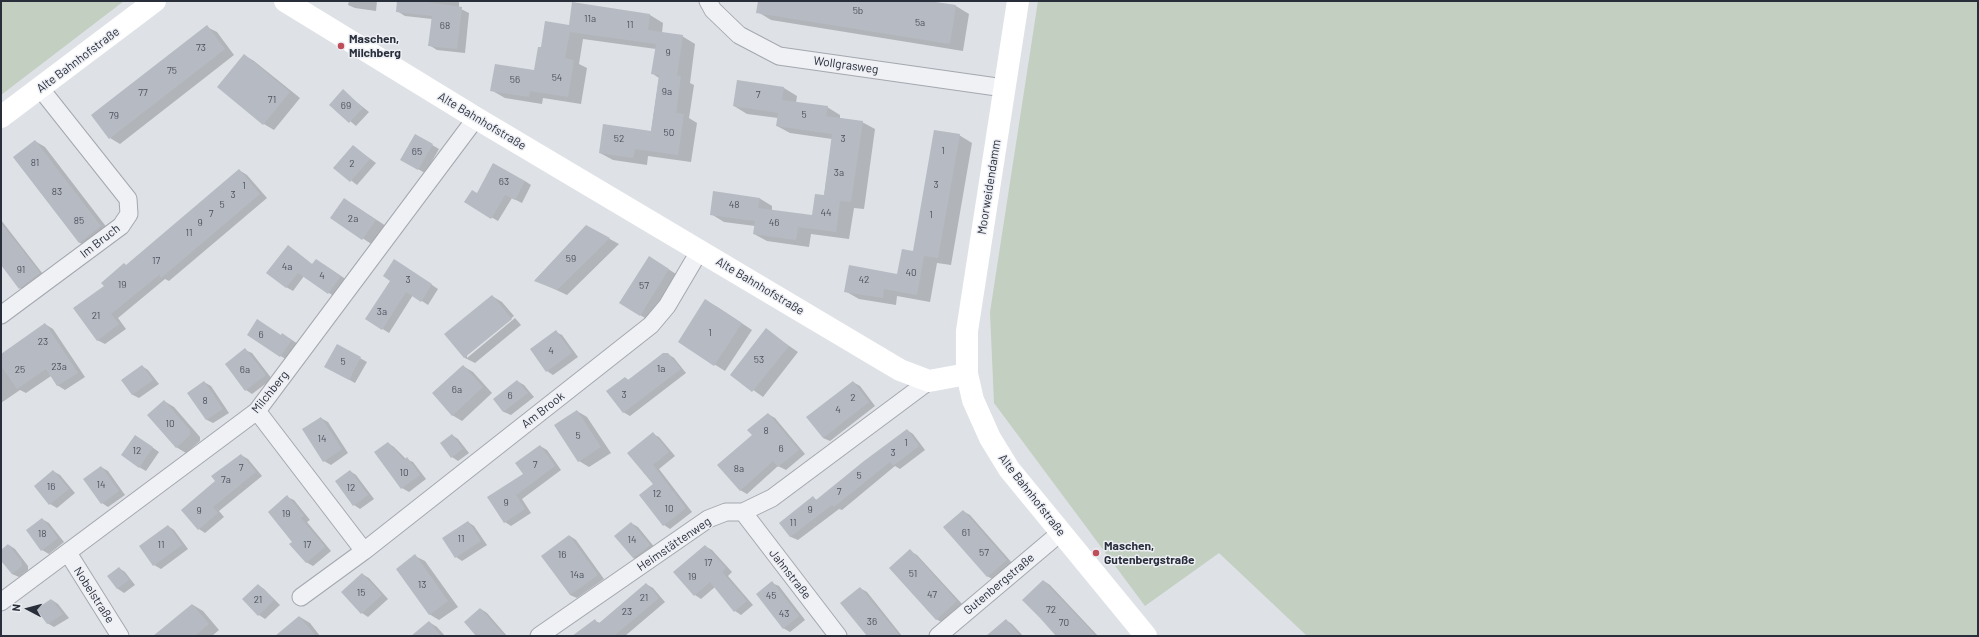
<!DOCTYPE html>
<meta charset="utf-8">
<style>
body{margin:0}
#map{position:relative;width:1979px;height:637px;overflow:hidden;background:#dee1e6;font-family:Barlow,sans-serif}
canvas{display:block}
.frame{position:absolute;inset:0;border:2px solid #292e3b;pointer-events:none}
.north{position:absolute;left:8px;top:589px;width:40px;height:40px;-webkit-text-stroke:3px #edeff4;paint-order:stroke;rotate:276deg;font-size:11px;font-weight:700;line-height:16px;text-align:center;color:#292e3b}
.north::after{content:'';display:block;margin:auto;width:14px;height:18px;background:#292e3b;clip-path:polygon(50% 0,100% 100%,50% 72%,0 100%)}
</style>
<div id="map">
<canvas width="1979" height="637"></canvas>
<div class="frame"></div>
<div class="north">N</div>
</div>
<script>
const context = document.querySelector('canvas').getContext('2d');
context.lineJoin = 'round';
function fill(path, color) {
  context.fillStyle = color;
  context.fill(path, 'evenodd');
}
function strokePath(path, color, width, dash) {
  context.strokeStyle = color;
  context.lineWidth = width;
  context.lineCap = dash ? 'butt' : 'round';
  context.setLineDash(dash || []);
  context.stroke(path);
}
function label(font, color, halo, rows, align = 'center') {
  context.font = font + ' Barlow,sans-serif';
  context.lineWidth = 3;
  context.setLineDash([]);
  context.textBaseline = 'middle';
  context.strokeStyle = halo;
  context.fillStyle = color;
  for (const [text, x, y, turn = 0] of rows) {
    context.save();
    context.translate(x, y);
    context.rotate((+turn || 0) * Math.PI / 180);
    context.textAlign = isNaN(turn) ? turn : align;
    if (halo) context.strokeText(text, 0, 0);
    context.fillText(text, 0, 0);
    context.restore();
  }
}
fill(new Path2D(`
 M1,1h123l-123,94z
 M1038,1h940v635h-671l-88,-83 -74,53 -151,-203 -4,-91z`), '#c3cfc0');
fill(new Path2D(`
 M349,1h28l-1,10 -21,-3 -7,-3z
 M398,1h61v7l10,5 -4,40 -28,-3 -8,-5 3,-26 -27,-3 -8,-5z
 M759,1h164l33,5 13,8 -6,37 -192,-31 -13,-8z
 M573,4l77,11 13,8 -1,10 20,3 13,8 -5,39 4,2 -5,33 8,5 -6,39 -43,-6 -1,9 -34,-5 -13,-7 51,-21 8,-54 -6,-4 3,-25 -73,-10 -4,25 8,4 -6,36 -38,-6 -1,6 -37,-6 -14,-8 44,-19 6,-22 29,-23z
 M207,27l10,5 17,23 -114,89 -10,-6z
 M244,55l10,6 46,37 -26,32 -10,-6 -46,-37z
 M784,88l13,8 -1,7 31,4 13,8v4l22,3 13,7 -11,80 -10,-1 -5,31 -38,-5 -2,13 -42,-6 -13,-7 1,-8 -31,-4 -13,-8 48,-16 13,8v5l41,6 11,-21 8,-57 -42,-6 -13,-7 1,-8 -31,-4 -13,-8z
 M343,91l26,21 -13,14 -25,-21z
 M415,135l24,14 -14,24 -23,-13z
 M959,135l13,8 -21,122 -14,-2 -7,39 -33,-6 -1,9 -37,-6 -14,-8 53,-16 16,-23z
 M35,141l10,6 66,86 -21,15 -10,-5 -66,-85z
 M353,146l23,17 -19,22 -22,-17z
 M239,170l8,5 20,23 -98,83 -4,-2 -47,39 8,11 -21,15 -8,-4 8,-54 22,-20z
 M525,181l6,4 -9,18 -10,-5 -14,23 -33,-19 13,-8z
 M354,205l32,21 -13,19 -42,-27z
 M1,220l45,58 -19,14 -7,-4 -19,-24z
 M586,226l33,18 -52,51 -32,-15z
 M294,250l19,15 10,-1 24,16 -12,17 -31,-21 -11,15 -7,-4z
 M659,263l20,13 -29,45 -10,-6z
 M401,264l37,25 -10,16 -15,-10 -24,38 -22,-14z
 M492,296l10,6 12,14 -47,39v3l48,-40 6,7 -46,38 -10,-5 -19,-24z
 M716,306l36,24 -27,41 -46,-29z
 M45,324l8,5 32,48 -20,13 -8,-5 -6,-9 -25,17 -6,-3 -19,13v-48z
 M766,330l32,22 -35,45 -32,-23z
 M556,332l6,3 16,22 -25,18 -6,-4z
 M248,335l41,3 9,6 -11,16z
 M337,345l30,17 -12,21 -29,-16z
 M245,350l7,3 20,26 -20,15 -6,-4z
 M668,354l6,4 12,15 -56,43 -7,-4 2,-34 4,2z
 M142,366l6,4 11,14 -20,14 -6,-3 -11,-15z
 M463,366l10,6 19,21 -30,28 -10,-6z
 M517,381l7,4 10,12 -23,18 -7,-3 -10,-13z
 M204,382l7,4 18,27 -16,10 -6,-3 -19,-27z
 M853,382l7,4 15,20 -45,35 -7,-3z
 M164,401l10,6 26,30v4l-14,12 -10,-6z
 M577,411l10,6 24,36 -22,14 -10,-6z
 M768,414l7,4 30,36 -19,16 -8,-4 -31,28 -7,-4 13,-55z
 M321,418l7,4 20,31 -17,12 -7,-4z
 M907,430l6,4 12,16 -25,19 -5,-3 -53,44 -3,-1 -41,31 -7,-3 -10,-14 32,-25 4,2z
 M653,434l6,3 16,19 -16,13 33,43 -22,17 -6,-4 -10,-40 -26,-32z
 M452,435l6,4 11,14 -11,8 -6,-4z
 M136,436l23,16 -13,19 -7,-4z
 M388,443l6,4 12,12 7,3 13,17 -17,13 -7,-4 -27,-36z
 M540,446l7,4 14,20 -39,29 9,14 -20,13 -6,-4 -16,-24 35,-24z
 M241,455l7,4 14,17 -43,35 5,6 -19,16 -6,-4 17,-48z
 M101,467l7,4 17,24 -17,12 -6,-4z
 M53,471l7,4 15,18 -18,15 -7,-4 -15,-18z
 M350,471l6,4 18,24 -14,10 -6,-4z
 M287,497l7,3 16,20 -3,2 24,29 -18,15 -7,-4 -12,-20z
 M963,511l7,4 43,49 -19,16 -7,-4z
 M42,519l7,4 15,19 -15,12 -7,-4z
 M468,522l6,4 13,19 -25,16 -6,-4z
 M631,523l7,4 18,22 -16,12 -7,-3z
 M168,526l6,4 14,19 -27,20 -7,-4z
 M570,536l6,4 28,39 -27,19 -7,-3z
 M9,545l6,4 13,17v4l-9,7 -7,-3 -11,-15v-8z
 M705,546l7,4 20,22 -4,4 25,29 -12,10 -6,-4 -20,-24 -14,12 -6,-4z
 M910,551l7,4 46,50 -20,18 -7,-4z
 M415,556l10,5 33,46 -19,13 -10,-6z
 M119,568l6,4 10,13 -11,8 -6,-4 -10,-13z
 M362,574l7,4 19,21 -20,18 -6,-4z
 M1044,581l6,4 48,51h-41z
 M772,583l7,3 26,34 -15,12 -7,-4z
 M646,584l7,4 12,14 -40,34h-51l21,-15 5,2z
 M258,585l6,4 16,16 -15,14 -6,-4z
 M860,588l7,4 35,44h-34z
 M52,600l6,4 11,14 -15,9 -7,-4z
 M193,605l10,6 16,19 -7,6h-57z
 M481,609l6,4 20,23h-29z
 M300,617l10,6 10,13h-44z
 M1006,620l6,4 11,12h-36z
 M429,622l8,5 8,9h-32z`), '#0003');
fill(new Path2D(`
 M397,1h23l42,6 -5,42 -29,-3 4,-30 -36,-4z
 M758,1h171l27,4 -6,39 -194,-31z
 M572,2l78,12 -2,16 35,5 -6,41h4l-5,37 8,1 -6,41 -43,-6 -2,9 -34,-5 4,-29 48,7 8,-56 -8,-1 5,-30 -86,-12 -5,26 9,2 -6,37 -38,-6 -1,6 -39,-6 5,-27 39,6 4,-23h3l4,-26 24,4z
 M207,25l18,24 -116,90 -18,-24z
 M244,54l46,38 -27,33 -46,-38z
 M737,80l47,7 -2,13 46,6 -2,10 37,5 -12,81 -11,-1 -4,31 -38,-5 -2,13 -43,-6 2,-13 -45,-6 3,-24 47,7 -2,10 54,7 3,-21 9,1 8,-61 -56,-8 2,-13 -45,-7z
 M343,89l20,19 -14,15 -20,-18z
 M934,130l26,4 -22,124 -14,-2 -7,39 -33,-6 -1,9 -39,-6 5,-27 48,9 5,-25 11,2z
 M415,134l18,10 -15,26 -18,-10z
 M35,140l66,86 -22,17 -66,-86z
 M353,145l17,14 -20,23 -17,-14z
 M493,163l32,18 -10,19 -10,-5 -14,24 -27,-17 8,-12 5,3z
 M239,169l21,25 -99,84 -2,-3 -48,39 8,10 -22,17 -24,-33 31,-22 -3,-3 23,-20 2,2z
 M344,198l32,22 -14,20 -32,-22z
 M1,223l39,50 -21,16 -18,-24z
 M586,225l24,13 -53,52 -23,-9z
 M288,245l24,19 4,-5 25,17 -13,18 -30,-21 -12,15 -20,-15z
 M649,256l20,13 -29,47 -21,-13z
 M394,259l38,25 -11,18 -15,-10 -24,38 -17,-11 25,-38 -7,-5z
 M492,295l20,24 -48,39 -20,-24z
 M705,299l37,24 -28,43 -36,-24z
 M257,319l24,16 1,-2 10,7 -12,17 -33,-22z
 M45,323l33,50 -21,13 -11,-17 -29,20 -16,-23v-12z
 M766,328l23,18 -37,46 -22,-17z
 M556,330l16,23 -26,19 -16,-23z
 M337,344l24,13 -12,23 -25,-13z
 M245,348l21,27 -21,16 -20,-27z
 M663,353h5l13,16 -58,44 -17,-22 19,-14 3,3z
 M142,365l11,15 -21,15 -11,-15z
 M463,365l20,22 -31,29 -20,-23z
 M517,380l11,13 -25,19 -10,-13z
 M204,381l19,28 -17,11 -19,-27z
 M853,381l16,21 -46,36 -17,-21z
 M164,400l26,30v5l-14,13 -29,-33z
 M577,410l24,37 -23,15 -24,-37z
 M768,413l31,37 -21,17 -5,-6 -33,30 -23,-26 35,-30 -5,-5z
 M321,417l21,32 -19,13 -21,-33z
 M907,429l12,17 -26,20 -3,-4 -56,45 -2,-2 -42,32 -11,-14 34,-27 3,4 48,-39z
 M653,432l16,20 -16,13 33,43 -23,18 -24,-31 14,-11 -26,-31z
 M452,434l11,15 -12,9 -11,-15z
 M135,435l18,12 -14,21 -18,-13z
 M388,442l16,18 3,-3 13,18 -19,14 -27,-37z
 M540,445l15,21 -39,29 9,14 -21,14 -17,-26 36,-23 -8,-11z
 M241,454l15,18 -43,35 5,6 -20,17 -17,-20 34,-29 -4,-5z
 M101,466l18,25 -18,13 -18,-25z
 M53,470l16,19 -20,16 -15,-19z
 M350,470l18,25 -15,11 -18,-25z
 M287,495l17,21 -3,2 24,29 -19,16 -17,-19 3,-2 -24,-30z
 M963,510l44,50 -20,17 -44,-50z
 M42,518l16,20 -17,13 -15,-21z
 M468,521l13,20 -26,17 -13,-20z
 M631,522l19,23 -17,13 -19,-22z
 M168,525l14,20 -29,21 -14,-20z
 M569,535l29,40 -28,20 -29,-39z
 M8,544l14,18v4l-10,8 -11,-13v-11z
 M705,545l21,23 -4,4 25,29 -13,11 -24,-30 -16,14 -21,-24z
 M910,549l47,52 -21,19 -47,-52z
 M415,554l33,47 -19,14 -33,-46z
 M119,567l10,13 -12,9 -10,-13z
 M362,573l20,22 -21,19 -20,-22z
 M1043,580l38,40 15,16h-40l-16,-18 -18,-18z
 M772,581l27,35 -16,13 -27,-35z
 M646,583l13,15 -45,38h-42l23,-17 3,5z
 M258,584l16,16 -16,16 -16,-17z
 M860,587l9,11 31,38h-33l-27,-33z
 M51,599l12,15 -16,10 -11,-15z
 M192,604l17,20 -14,12h-42z
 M480,608l14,16 11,12h-29l-12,-14z
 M299,616l17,20h-41z
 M1006,619l14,17h-34z
 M429,621l12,15h-30z`), '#b6bac2');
const street = new Path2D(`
 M708,1l5,9 26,25 40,21 225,32
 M1,315l120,-89 8,-12 -1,-15 -88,-111
 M257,411l107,140
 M743,512l95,124
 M68,553l52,83
 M301,597l63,-46 287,-226 16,-19 33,-56
 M1,602l256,-191 219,-293
 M539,636l169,-117 18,-7h17l29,-14 157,-117
 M938,636l122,-103`);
strokePath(street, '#a4a8af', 19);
strokePath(street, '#f0f1f5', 17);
strokePath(new Path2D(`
 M285,1l191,117 424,252 29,11 38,-7
 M1018,1l-51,330v43l6,26 17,38 19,31 137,167
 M1,117l154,-116`), '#fff', 22);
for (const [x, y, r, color] of [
 [341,46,4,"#c04e59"],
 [1096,553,4,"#c04e59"]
]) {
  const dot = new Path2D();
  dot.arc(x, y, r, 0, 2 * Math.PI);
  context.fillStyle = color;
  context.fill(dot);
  strokePath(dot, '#edeff4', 1.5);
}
label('10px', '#4c515d', null, [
 ["5b",858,11],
 ["11a",590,19],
 ["5a",920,23],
 ["11",630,25],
 ["68",445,26],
 ["73",201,48],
 ["9",668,53],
 ["75",172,71],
 ["54",557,78],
 ["56",515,80],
 ["9a",667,92],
 ["77",143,93],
 ["7",758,95],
 ["71",272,100],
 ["69",346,106],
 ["5",804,115],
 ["79",114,116],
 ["50",669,133],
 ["52",619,139],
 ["3",843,139],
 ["1",943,151],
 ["65",417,152],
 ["81",35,163],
 ["2",352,164],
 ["3a",839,173],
 ["63",504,182],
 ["3",936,185],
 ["1",244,186],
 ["83",57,192],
 ["3",233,195],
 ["5",222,205],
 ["48",734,205],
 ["44",826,213],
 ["7",211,214],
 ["1",931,215],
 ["2a",353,219],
 ["85",79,221],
 ["9",200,223],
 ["46",774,223],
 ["11",189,233],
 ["59",571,259],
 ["17",156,261],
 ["4a",287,267],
 ["91",21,270],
 ["40",911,273],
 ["4",322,276],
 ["3",408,280],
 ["42",864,280],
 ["19",122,285],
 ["57",644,286],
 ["3a",382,312],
 ["21",96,316],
 ["1",710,333],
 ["6",261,335],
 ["23",43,342],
 ["4",551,351],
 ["53",759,360],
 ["5",343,362],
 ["23a",59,367],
 ["1a",661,369],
 ["25",20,370],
 ["6a",245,370],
 ["6a",457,390],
 ["3",624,395],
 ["6",510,396],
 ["2",853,398],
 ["8",205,401],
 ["4",838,410],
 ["10",170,424],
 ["8",766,431],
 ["5",578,436],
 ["14",322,439],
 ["1",906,443],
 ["6",781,449],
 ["12",137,451],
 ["3",893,453],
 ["7",535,465],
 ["7",241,468],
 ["8a",739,469],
 ["10",404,473],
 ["5",859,476],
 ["7a",226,480],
 ["14",101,485],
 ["16",51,487],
 ["12",351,488],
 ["7",839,492],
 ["12",657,494],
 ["9",506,503],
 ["10",669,509],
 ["9",810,510],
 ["9",199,511],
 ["19",286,514],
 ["11",793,523],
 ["61",966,533],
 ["18",42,534],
 ["11",461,539],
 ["14",632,540],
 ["11",161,545],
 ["17",307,545],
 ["57",984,553],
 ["16",562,555],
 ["17",708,563],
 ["51",913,574],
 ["14a",577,575],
 ["19",692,577],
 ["13",422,585],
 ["15",361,593],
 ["47",932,595],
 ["45",771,596],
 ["21",644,598],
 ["21",258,600],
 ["72",1051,610],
 ["23",627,612],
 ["43",784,614],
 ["36",872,622],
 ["70",1064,623]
]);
label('bold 12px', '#292e3b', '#edeff4', [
 ["Maschen,",349,39],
 ["Milchberg",349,53],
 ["Maschen,",1104,546],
 ["Gutenbergstraße",1104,560]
], 'left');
label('12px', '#292e3b', '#edeff4', [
 ["Alte Bahnhofstraße",78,60,-37],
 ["Wollgrasweg",846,65,8],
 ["Alte Bahnhofstraße",482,121,31],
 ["Moorweidendamm",989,187,-81],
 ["Im Bruch",100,241,-38],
 ["Alte Bahnhofstraße",760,286,31],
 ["Milchberg",270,392,-51],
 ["Am Brook",543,410,-38],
 ["Alte Bahnhofstraße",1032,495,52],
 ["Heimstättenweg",674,544,-34],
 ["Jahnstraße",790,574,52],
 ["Gutenbergstraße",999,584,-40],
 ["Nobelstraße",94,595,57]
]);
</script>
